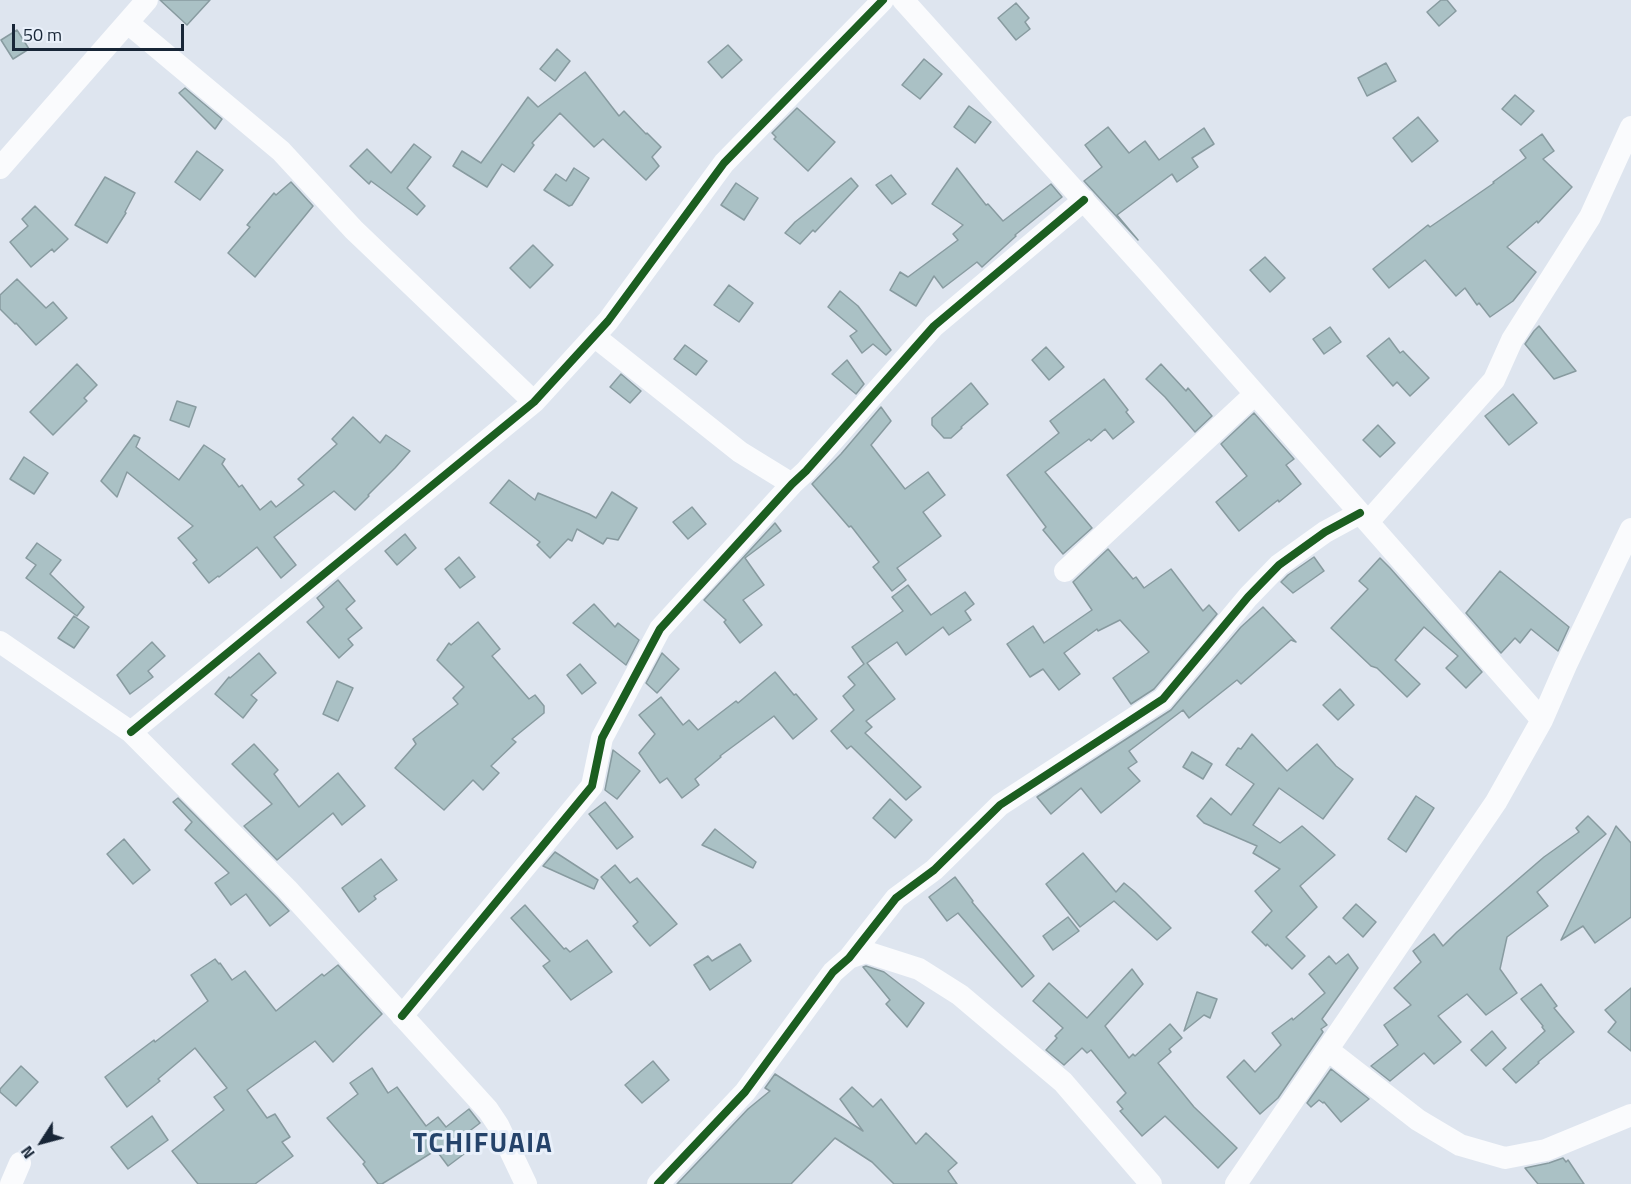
<!DOCTYPE html>
<style>
body{margin:0}
#map{position:relative;width:1631px;height:1184px;overflow:hidden;background:#dee5ef;font-family:"Titillium Web",sans-serif}
canvas{display:block}
.north{position:absolute;left:12px;top:1112px;width:60px;height:60px;-webkit-text-stroke:4px #e9f0fa;paint-order:stroke;rotate:234deg;font-size:16px;font-weight:700;line-height:24px;text-align:center;color:#182637}
.north::after{content:'';display:block;margin:auto;width:21px;height:27px;background:#182637;clip-path:polygon(50% 0,100% 100%,50% 72%,0 100%)}
.scale{position:absolute;left:12px;top:24px;width:172px;height:27px;box-sizing:border-box;border:3px solid #182637;border-top:0;padding-left:8px;font-size:18px;line-height:21px;white-space:nowrap;color:#182637;-webkit-text-stroke:4px #e9f0fa;paint-order:stroke}
</style>
<div id="map">
<canvas width="1631" height="1184"></canvas>
<div class="north">N</div>
<div class="scale">50 m</div>
</div>
<script>
const context = document.querySelector('canvas').getContext('2d');
context.lineJoin = 'round';
function fill(path, color) {
  context.fillStyle = color;
  context.fill(path, 'evenodd');
}
function strokePath(path, color, width, dash) {
  context.strokeStyle = color;
  context.lineWidth = width;
  context.lineCap = dash ? 'butt' : 'round';
  context.setLineDash(dash || []);
  context.stroke(path);
}
function label(font, color, halo, rows, align = 'center') {
  context.font = font + ' "Titillium Web",sans-serif';
  context.lineWidth = 6;
  context.setLineDash([]);
  context.textBaseline = 'middle';
  context.strokeStyle = halo;
  context.fillStyle = color;
  for (const [text, x, y, turn = 0] of rows) {
    context.save();
    context.translate(x, y);
    context.rotate((+turn || 0) * Math.PI / 180);
    context.textAlign = isNaN(turn) ? turn : align;
    if (halo) context.strokeText(text, 0, 0);
    context.fillText(text, 0, 0);
    context.restore();
  }
}
const building = new Path2D(`
 M160,0h50l-23,25z
 M1441,0h6l9,11 -17,15 -12,-14z
 M1016,3l13,15 -4,4 5,7 -14,11 -18,-22z
 M17,30l12,19 -16,10 -12,-19z
 M728,45l14,15 -20,18 -14,-16z
 M557,49l13,12 -15,20 -15,-12z
 M924,59l18,15 -22,25 -18,-14z
 M1386,63l10,18 -29,15 -9,-18z
 M585,72l34,44 5,-5 22,23 1,-1 14,14 -9,10 7,9 -13,14 -43,-41 -9,8 -34,-34 -28,30 2,2 -20,27 -12,-8 -15,23 -34,-21 9,-15 19,12 47,-66 10,10z
 M185,88l37,31 -7,10 -36,-36z
 M1515,95l19,16 -13,14 -19,-16z
 M969,106l22,16 -16,21 -21,-16z
 M797,108l38,34 -27,29 -34,-32 2,-2 -4,-4z
 M1418,117l20,24 -26,21 -19,-24z
 M1108,127l21,26 16,-12 14,19 45,-32 10,16 -22,14 6,9 -21,15 -5,-8 -55,41 21,25 -54,-59 18,-14 -17,-22z
 M1542,134l12,17 -11,8 29,28 -34,36 -1,-2 -30,26 29,25 -23,29 -23,16 -11,-14 -2,2 -12,-17 -9,8 -31,-36 -36,28 -16,-19 55,-44 2,2 64,-44 -1,-1 33,-24 -6,-8z
 M414,144l17,13 -24,31 18,18 -8,9 -46,-34 -2,3 -19,-18 17,-17 24,24z
 M197,151l26,19 -23,30 -25,-18z
 M574,168l15,10 -17,27 -3,1 -25,-16 12,-16 10,7z
 M957,168l29,37 2,-1 15,17 48,-37 11,13 -47,38 1,1 -34,31 -5,-5 -34,26 -9,-12 -18,30 -26,-16 10,-18 8,5 50,-37 -5,-6 10,-9 -31,-21z
 M891,175l15,19 -14,10 -16,-19z
 M105,177l30,16 -10,19 1,1 -19,30 -32,-18z
 M851,178l7,8 -43,46 -2,-2 -13,14 -15,-11 10,-11z
 M291,182l22,24 -58,71 -27,-24 22,-26 -3,-2 27,-32 2,2z
 M736,183l22,15 -14,22 -23,-15z
 M35,206l33,33 -14,13 -2,-3 -21,18 -21,-25 18,-16 -6,-7z
 M533,245l20,20 -23,23 -20,-20z
 M1265,257l20,21 -15,14 -20,-22z
 M17,279l29,29 7,-6 14,16 -31,27 -20,-22 -1,1 -15,-15v-14z
 M729,285l24,18 -14,19 -25,-17z
 M840,291l18,15 33,44 -5,5 -13,-11 -11,9 -12,-17 7,-5 -29,-24z
 M1539,326l37,45 -22,8 -29,-35 9,-13z
 M1330,327l11,15 -17,12 -11,-15z
 M1389,338l11,15 3,-2 26,27 -19,18 -13,-14 -4,4 -26,-30z
 M685,345l22,16 -11,14 -22,-16z
 M1046,347l18,20 -15,13 -17,-20z
 M847,360l17,24 -8,10 -24,-20z
 M77,364l20,21 -13,13 3,3 -34,34 -23,-23z
 M1161,364l25,27 2,-3 24,28 -17,16 -30,-35 -19,-18z
 M621,374l20,17 -11,12 -20,-16z
 M1104,379l24,31 -2,2 8,10 -21,17 -8,-10 -14,12 -2,-2 -44,33 47,56 -29,26 -20,-24 3,-3 -39,-52 52,-42 -9,-12z
 M971,383l17,21 -27,23 1,1 -11,10h-7l-12,-13v-7z
 M1513,394l24,29 -28,22 -24,-29z
 M177,401l19,6 -7,20 -19,-7z
 M881,407l10,14 -20,24 34,44 23,-17 17,23 -22,17 18,24 -44,32 9,12 -14,11 -19,-24 6,-5 -28,-36 -2,1 -37,-43 29,-30z
 M1254,413l40,46 -8,6 15,19 -22,18 -1,-2 -39,31 -23,-29 31,-26 -26,-32z
 M353,417l27,26 6,-8 24,16 -15,17 -27,27 1,1 -14,14 -21,-19 -60,46 22,28 -15,13 -24,-31 -38,30 -1,-1 -9,7 -16,-20 4,-3 -19,-22 15,-12 -66,-54 -10,25 -16,-16 33,-46 6,3 -4,9 43,33 25,-35 21,14 -3,5 17,23 3,-2 18,25 11,-9 5,6 28,-22 -6,-6 39,-35 -5,-5z
 M1378,425l17,18 -15,14 -17,-17z
 M24,457l24,16 -14,21 -24,-15z
 M509,480l26,20 3,-7 51,21 7,4 16,-26 25,16 -19,32 -11,-2 -4,6 -26,-15 -5,12 -4,-2 -18,19 -13,-13 3,-3 -50,-39z
 M692,507l14,17 -18,15 -15,-17z
 M775,523l6,8 -36,27 19,27 -21,15 19,25 -22,18 -16,-21 2,-2 -22,-20z
 M405,534l11,14 -19,17 -12,-14z
 M37,543l24,17 -11,14 34,33 -7,9 -51,-38 10,-13 -10,-7z
 M1108,549l25,30 3,-2 8,11 27,-19 32,42 6,-6 8,9 -63,75 -23,15 -18,-26 36,-26 -29,-32 -22,11 -1,-2 -33,24 16,21 -21,16 -16,-21 -13,8 -23,-33 26,-18 11,17 48,-33 -19,-28z
 M459,557l16,20 -15,11 -15,-19z
 M1314,557l10,14 -31,22 -12,-11 7,-7z
 M1380,558l10,10 92,104 -16,16 -20,-20 12,-12 -34,-29 -29,33 25,24 -13,13 -30,-29 -6,-2 -40,-38 37,-39 -9,-8z
 M1500,571l69,56 -11,24 -27,-22 -11,14 -5,-5 -14,15 -35,-40z
 M338,580l17,21 -9,8 16,19 -14,11 5,6 -14,13 -32,-36 17,-15 -7,-9z
 M908,585l23,30 34,-23 9,12 -9,7 6,9 -22,15 -6,-8 -37,28 -9,-13 -30,21 28,36 -29,22 6,6 -7,6 56,54 -15,13 -55,-54 -4,3 -16,-18 23,-21 -11,-14 12,-11 -7,-8 16,-13 -12,-17 51,-36 -11,-14z
 M594,604l21,23 3,-4 21,17 -13,25 -53,-42z
 M1263,607l33,35 -5,-2 -50,44 -4,-4 -48,38 -6,-8 -54,41 8,11 -9,6 12,13 -39,32 -20,-25 -30,26 -14,-17 134,-87 70,-83z
 M74,616l15,11 -15,21 -16,-10z
 M478,622l22,27 -8,7 37,43 6,-4 9,11v7l-32,26 4,3 -25,24 8,7 -16,17 -10,-10 -29,30 -49,-42 21,-24 -3,-5 45,-35 -5,-6 11,-11 -27,-27 12,-17 2,2z
 M152,642l13,14 -17,15 5,6 -23,17 -13,-19z
 M259,653l17,20 -25,22 6,5 -14,18 -28,-24 14,-17 1,1z
 M662,653l17,16 -22,24 -11,-10z
 M580,664l16,19 -14,11 -15,-19z
 M775,672l19,23 2,-1 21,25 -24,20 -19,-23 -54,40 1,1 -26,22 4,6 -17,13 -15,-20 -7,5 -21,-30 16,-19 -16,-19 22,-18 22,28 6,-5 9,10 38,-29 2,2z
 M337,681l16,7 -15,33 -15,-7z
 M1340,689l14,16 -16,15 -15,-15z
 M1252,734l35,37 30,-27 19,22 17,13 -30,40 -44,-31 -26,37 27,18 22,-17 33,29 -35,31 17,21 -31,30 19,19 -13,13 -25,-25 -1,2 -14,-14 20,-21 -17,-20 25,-22 -27,-16 4,-7 -53,-23 -7,-7 14,-18 20,17 23,-31 -28,-19 12,-17 3,1z
 M254,744l24,26 -4,4 25,33 39,-34 27,33 -23,19 -9,-12 -56,47 -33,-34 28,-22 -40,-40z
 M613,750l27,21 -23,28 -12,-9z
 M1192,752l20,12 -9,15 -20,-12z
 M1416,796l18,12 -28,44 -18,-13z
 M178,798l99,100 12,13 -19,15 -24,-32 -15,11 -16,-22 14,-10 -44,-43 7,-8 -19,-20z
 M890,799l22,21 -17,18 -22,-20z
 M605,802l28,35 -16,12 -28,-35z
 M1588,816l18,18 -69,58 11,14 -41,31 -7,32 17,24 -31,22 -19,-21 -29,22 23,26 -27,22 -10,-11 -34,28 -19,-15 27,-21 -14,-20 27,-20 -17,-17 27,-26 -8,-11 21,-17 9,12 14,-14 87,-75 35,-25 -3,-4z
 M1616,826l15,17v74l-36,26 -12,-17 -22,14z
 M715,829l41,33 -3,6 -51,-23z
 M124,839l26,31 -17,14 -26,-30z
 M555,852l43,28 -4,9 -51,-23z
 M1083,853l33,39 8,-9 11,9 36,36 -14,12 -43,-39 -34,26 -34,-43z
 M381,859l16,21 -23,16 2,3 -17,13 -17,-24z
 M615,865l15,18 7,-5 40,46 -27,22 -17,-20 5,-4 -37,-45z
 M955,877l18,24 -1,1 62,74 -12,11 -64,-74 -11,8 -18,-24z
 M1356,904l20,18 -13,15 -20,-19z
 M525,905l39,44 2,-1 4,4 17,-12 25,32 -41,28 -28,-34 7,-5 -39,-43z
 M1068,917l11,14 -26,19 -10,-14z
 M740,944l11,17 -41,29 -16,-25 14,-9 4,5z
 M1348,954l10,14 -36,51 5,6 -6,4 2,3 -45,66 -18,16 -33,-37 17,-17 11,12 26,-27 -9,-12 20,-15 1,2 32,-27 -16,-19 20,-18 7,8z
 M215,959l4,5 1,-1 12,17 13,-9 31,40 46,-37 2,2 14,-11 44,49 -49,48 -18,-21 -68,49 20,28 8,-4 15,23 -8,5 11,14 -38,28h-57l-26,-33 52,-41 -10,-13 13,-9 -32,-40 -37,31 2,2 -33,26 -22,-30 49,-37 1,2 53,-41 -17,-26z
 M866,966l18,6 40,31 -17,24 -21,-23 4,-4 -27,-33z
 M1132,969l11,15 -38,42 24,32 4,-4 2,2 35,-32 12,14 -13,11 2,3 -13,11 36,44 43,41 -19,20 -53,-52 -23,20 -22,-25 3,-2 -6,-7 9,-9 -35,-43 -4,3 -5,-5 -18,17 -18,-15 11,-12 -2,-2 8,-8 -30,-27 16,-18 38,35z
 M1541,984l16,22 -3,2 20,24 -36,30 1,1 -23,20 -13,-14 42,-38 -3,-4 1,-1 -22,-27z
 M1631,988v63l-23,-19 8,-10 -11,-12z
 M1197,992l20,7 -7,19 -6,-3 -20,16z
 M1492,1031l14,17 -20,18 -15,-16z
 M653,1061l16,19 -27,23 -17,-18z
 M21,1066l17,16 -22,24 -16,-14v-3z
 M372,1068l16,25 9,-6 29,39 12,-9 8,10 23,-18 11,14 -21,16 9,12 -20,15 -12,-16 -54,34h-4l-15,-20 2,-2 -38,-44 31,-24 -8,-11z
 M1331,1069l38,30 -28,23 -17,-20 -1,1 -4,-3 -8,7 -4,-4z
 M775,1074l88,57 -23,-32 12,-12 21,20 8,-8 35,45 10,-11 31,30 -9,8 9,13h-63l-22,-22 -37,-24 -44,46h-114l71,-75 22,-18 -5,-3z
 M152,1116l16,24 -40,29 -17,-22z
 M1563,1158l3,4 2,-2 16,24h-46l-13,-16 24,-5z`);
fill(building, '#aac1c5');
strokePath(building, '#889ba0', 1.5);
strokePath(new Path2D(`
 M903,0l245,272 394,448
 M128,23l153,128 73,79 180,172
 M0,168l147,-168
 M594,336l146,116 52,32
 M1368,522l126,-142 18,-40 78,-123 41,-90
 M1065,571l190,-177
 M0,642l131,90 156,157 201,221 10,15 28,59
 M131,732l403,-330 74,-81 116,-158 159,-163
 M849,958l17,-6 53,17 41,26 103,87 88,102
 M402,1016l190,-230 10,-48 58,-109 132,-145 14,-13 128,-145 150,-126
 M1328,1050l90,70 42,25 45,13 41,-8 85,-35
 M11,1184l9,-21
 M658,1184l87,-92 88,-120 16,-14 47,-60 38,-28 66,-65 163,-106 85,-102 31,-32 46,-33 35,-19
 M1236,1184l260,-382 46,-82 24,-55 65,-136`), '#fafbfd', 22);
strokePath(new Path2D(`
 M131,732l403,-330 74,-81 116,-158 159,-163
 M402,1016l190,-230 10,-48 58,-109 132,-145 14,-13 128,-145 150,-126
 M658,1184l87,-92 88,-120 16,-14 47,-60 38,-28 66,-65 163,-106 85,-102 31,-32 46,-33 35,-19`), '#1b5e20', 8);
context.letterSpacing = '1.5px';
label('bold 27px', '#25436a', '#e9f0fa', [
 ["TCHIFUAIA",483,1145]
]);
context.letterSpacing = '0px';
</script>
